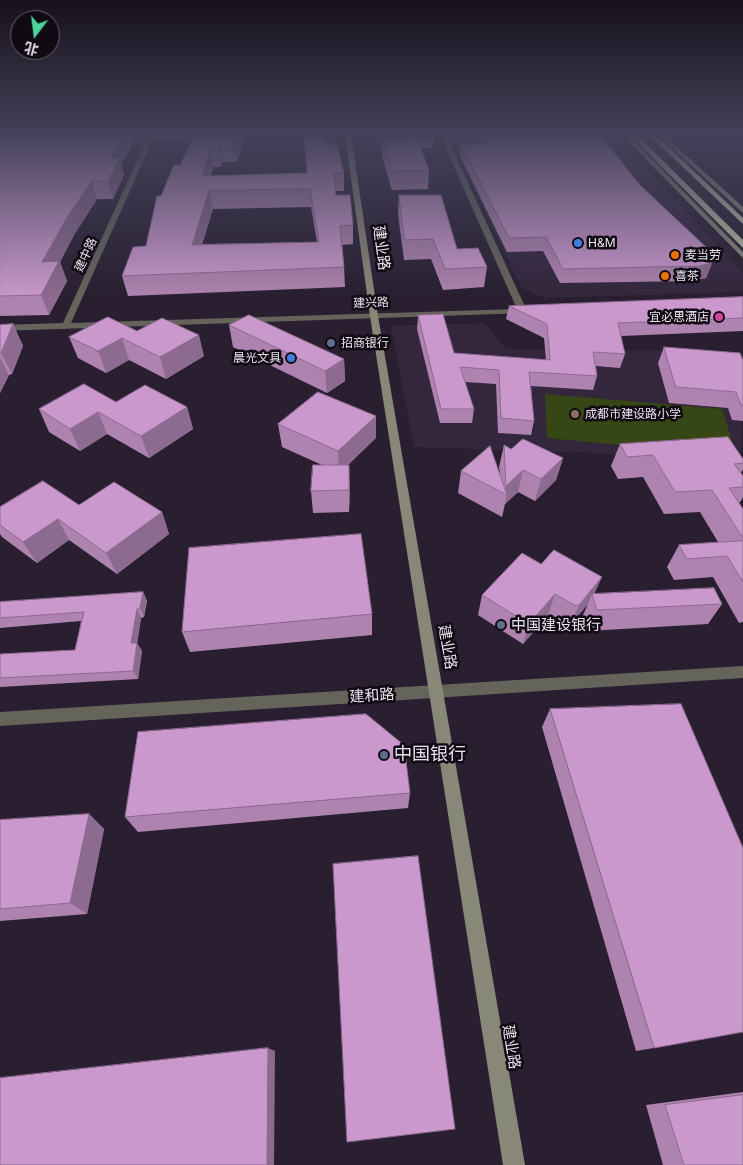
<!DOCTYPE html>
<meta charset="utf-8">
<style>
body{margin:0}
#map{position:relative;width:743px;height:1165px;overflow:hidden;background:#291f31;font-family:Inter,"Noto Sans SC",sans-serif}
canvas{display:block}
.north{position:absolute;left:10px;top:10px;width:50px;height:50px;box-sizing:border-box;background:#100b13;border:1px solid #67616b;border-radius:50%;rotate:195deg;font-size:14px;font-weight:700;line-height:20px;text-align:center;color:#eae3ef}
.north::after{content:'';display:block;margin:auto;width:18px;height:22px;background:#4ad49c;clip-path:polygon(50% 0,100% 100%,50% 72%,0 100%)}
</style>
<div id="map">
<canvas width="743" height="1165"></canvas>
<div class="north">北</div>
</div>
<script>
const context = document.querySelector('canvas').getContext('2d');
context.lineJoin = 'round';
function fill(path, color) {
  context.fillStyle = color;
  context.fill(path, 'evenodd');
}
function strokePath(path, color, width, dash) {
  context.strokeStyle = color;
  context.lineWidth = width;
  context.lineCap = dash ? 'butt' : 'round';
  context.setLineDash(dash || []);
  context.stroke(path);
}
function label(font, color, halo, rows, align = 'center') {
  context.font = font + ' Inter,"Noto Sans SC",sans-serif';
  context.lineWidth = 5;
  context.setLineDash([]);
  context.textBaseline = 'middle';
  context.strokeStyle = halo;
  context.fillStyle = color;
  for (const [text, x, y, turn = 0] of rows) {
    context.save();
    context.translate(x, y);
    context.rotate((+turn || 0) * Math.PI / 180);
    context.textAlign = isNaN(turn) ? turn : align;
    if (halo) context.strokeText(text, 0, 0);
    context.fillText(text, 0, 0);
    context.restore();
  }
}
fill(new Path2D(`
 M614,135l129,138v19l-199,6 -22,-10 -74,-152z
 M484,323l22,26 213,2 24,37 -2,70 -327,-11 -23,-121z`), '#33263d');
fill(new Path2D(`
 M545,394l177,15 15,47 -190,-18z`), '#364715');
fill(new Path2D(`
 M440,135h6l81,176 -1,2 -526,18v-6l63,-2 84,-184 3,-2 3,2 -82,184 446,-14z
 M743,666v12l-743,48v-14z`), '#64645a');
fill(new Path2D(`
 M225,135h87l-195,6 -3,-2z
 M345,135h6l27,181 147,849h-22l-133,-849z
 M622,135h6l115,117v6z
 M658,135h6l79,72v6z`), '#888878');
fill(new Path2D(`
 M630,135h7l106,105v8z
 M649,135h7l87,83v6z`), '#bdbda4');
fill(new Path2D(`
 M0,135h131l2,8 -12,21 3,11 -11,24h-16l-23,36 -14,27 7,19 -18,34 -49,1z
 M195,135h47l1,9 -6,18h-14l-2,5h-8l-2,9 96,-3 19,-30 18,30v18h-8v4l17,30v19l-11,1 2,22 1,20 -217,9 -6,-20 24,-30 15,-50 19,-31zM311,207l6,35 -115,2 11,-35z
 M406,135h28l-1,13h-13l9,22 -1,19 -36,1 -10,-34 1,-17 24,-1z
 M478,135h122l40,50 72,78 -6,15 -13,3 -133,2 -17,-32 -36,1 -47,-96 1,-12 21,-1z
 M399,195l58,54 30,18 -3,20 -41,3 -12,-31 -27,1 -6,-46z
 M743,297v34l-122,5 4,18 -5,14 -24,-2 1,10 -4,14 -62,-4 3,35 -3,14 -33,-2 -2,-49 -31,-2 9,27 -2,14h-32l-23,-94 1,-14 36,38 92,7 -2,-22 -38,-19 3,-13z
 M13,324l10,22 -11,28 -3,1 -9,18v-68z
 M229,325l115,34 1,22 -18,12 -94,-46z
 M137,331l67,25 -38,23 -37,-19 -23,13 -28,-15 -9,-21z
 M664,347l79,13v61l-11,-1 -4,-12 -59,-5 -11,-40z
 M116,402l71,5 6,22 -44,29 -42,-24 -27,17 -31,-19 -10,-23z
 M376,416v22l-28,27 2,22 -1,25 -36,1 -2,-22 11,-26 -40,-18 -4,-23z
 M620,444l123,15v10l-2,4 2,3v21l-4,7 4,5v113l-4,1 -26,-46 -39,3 -7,-13 12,-22 39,-3 -18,-30 -36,2 -21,-37 -25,2 -7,-13z
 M504,445l7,4 52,9 -7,22 -21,21 -17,-9 -13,12 -3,13 -44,-24 3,-22 39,2 -1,-6z
 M79,505l83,7 7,22 -52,40 -48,-34 -32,23 -35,-26 -2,-3v-27z
 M143,592l4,9 -3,16 -3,1 -4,25 5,8 -4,28 -138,8v-33l75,-4 6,-29 -81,7v-26z
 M594,594l128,10 -14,20 -120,7 -5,-16 5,-11 -18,21h-5l-17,-10 -25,29 -45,-29 4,-20z
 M372,614v21l-182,17 -8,-20z
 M550,709l104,339 -18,3 -94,-324z
 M410,793l-2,15 -270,24 -13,-15z
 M89,814l15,15 -17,85 -87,7v-101z
 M743,1092v73h-80l-17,-60z`), '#ae83af');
fill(new Path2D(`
 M124,135h7l2,8 -12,21 3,11 -11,24 -5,-18 2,-23z
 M238,135h4l1,9 -6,18 -3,-17z
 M221,145l2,17 -2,5 -2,-17z
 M210,150l3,17 -7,27 -4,-18z
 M92,181l5,18 -23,36 -14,27 7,19 -18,34 -8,-20 1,-33 26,-46z
 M209,191l4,18 -17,55 -4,-19z
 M712,263l-6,15 -13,3 6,-15z
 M13,324l10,22 -11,28 -11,-21z
 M199,335l5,21 -38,23 -6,-22z
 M122,338l7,22 -23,13 -8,-22z
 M0,357l9,18 -9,18z
 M344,359l1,22 -18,12 -2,-22z
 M187,407l6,22 -44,29 -8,-22z
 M98,412l9,22 -27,17 -10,-22z
 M376,416v22l-37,35 -1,-22z
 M563,458l-7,22 -21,21 6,-22z
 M349,465l1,22 -1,25z
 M523,470l-5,22 -13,12 2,-9 -3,-1 2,-8z
 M162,512l7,22 -52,40 -11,-21z
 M58,519l11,21 -32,23 -14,-21z
 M602,577l-9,20 -1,-3 -4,10 -18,21 9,-20z
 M143,592l4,9 -3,16 -4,-9z
 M555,594l-7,21 -25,29 6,-20z
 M137,609l4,9 -5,34 -5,-9z
 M137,643l5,8 -4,28 -5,-8z
 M89,814l15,15 -17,85 -17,-11z
 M268,1048l7,3 -1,114h-7z`), '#8d6a8f');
const building = new Path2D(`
 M0,135h124l-14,23h10l-12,23h-16l-24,35 -26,46 17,-1 -18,34 -41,1z
 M195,135h43l-4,10h-13l-2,5h-9l-8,26 105,-3 -3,-38h21l1,8 11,2 7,28h-9v22h15l3,30 -13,1 4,41 -222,9 11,-29 13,-1 11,-50h4l13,-31h6zM310,189l9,53 -127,3 17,-54z
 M410,135h24l-24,1z
 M486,135h114l40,50 67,63 5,15 -13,3 -136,3 -17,-32 -37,1 -48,-94 29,-1z
 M417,138l12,32 -36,1 -10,-32z
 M399,195h42l16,54 21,-1 9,19 -42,2 -12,-30 -28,1z
 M743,297v21l-125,5 7,31 -32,-2 4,24 -68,-4 5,49 -33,-3 -2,-48 -39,-3 14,42h-33l-23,-94 25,-1 11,39 96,7 -3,-36 -38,-18z
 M249,315l95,44 -19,12 -96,-46z
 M108,317l29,14 25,-13 37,17 -39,22 -38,-19 -24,13 -29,-14z
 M13,324l-12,29h-1v-28z
 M664,347l76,6 3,7v45h-2l-5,-13 -60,-5z
 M84,384l32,18 29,-17 42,22 -46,29 -43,-24 -28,17 -31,-20z
 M318,392l58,24 -38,35 -60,-27z
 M728,437l15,22v4l-9,1 9,12v11l-14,1 14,21v29l-31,-48 -37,2 -22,-37 -26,2 -7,-13z
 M523,439l40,19 -22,21 -18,-9 -17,16 -2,-41 7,4z
 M490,446l17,49 -46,-24z
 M313,465h36v25l-38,1z
 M43,481l36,24 35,-23 48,30 -56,41 -48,-34 -35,23 -23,-17v-18z
 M361,534l11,80 -190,18 7,-84z
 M743,541v41l-16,-26 -40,3 -8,-14z
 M554,550l48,27 -23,28h-5l-19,-11 -26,30 -47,-29 40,-42 19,11z
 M714,588l8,16 -125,6 -5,-16z
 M143,592l-3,16 -3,1 -6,34h6l-4,28 -133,7v-24l75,-4 9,-38 -84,6v-16z
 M681,704l62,144v184l-89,16 -104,-339z
 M366,714l38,31 6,48 -285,24 13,-85z
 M89,814l-19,89 -70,6v-89z
 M418,856l37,273 -108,13 -14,-278z
 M268,1048l-1,117h-267v-87z
 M743,1095v70h-59l-19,-60z`);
fill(building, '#ca98cc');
strokePath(building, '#8d6a8f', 1);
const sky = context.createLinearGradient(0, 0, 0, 298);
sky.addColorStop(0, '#17111b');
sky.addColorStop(0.45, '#43425a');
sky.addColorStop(1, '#43425a00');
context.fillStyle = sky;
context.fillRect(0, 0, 743, 298);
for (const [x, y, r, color] of [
 [578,243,5,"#3f7fe0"],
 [675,255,5,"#e8710a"],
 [665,276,5,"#e8710a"],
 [719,317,5,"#d1479c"],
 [331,343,5,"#5c6f8a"],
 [291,358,5,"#3f7fe0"],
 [575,414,5,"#8d6e63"],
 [501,625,5,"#5c6f8a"],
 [384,755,5,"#5c6f8a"]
]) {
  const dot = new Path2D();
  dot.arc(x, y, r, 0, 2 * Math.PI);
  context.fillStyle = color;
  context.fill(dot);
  strokePath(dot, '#100b13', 2);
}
label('12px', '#eae3ef', '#100b13', [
 ["H&M",588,243],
 ["麦当劳",685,255],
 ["喜茶",675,276],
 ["宜必思酒店",709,317,"right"],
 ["招商银行",341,343],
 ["晨光文具",281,358,"right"],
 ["成都市建设路小学",585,414]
], 'left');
label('12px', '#eae3ef', '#100b13', [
 ["建中路",86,255,-65],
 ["建兴路",371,303,-2]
]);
label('15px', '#eae3ef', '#100b13', [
 ["建业路",381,248,82],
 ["建业路",447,647,80],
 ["建和路",372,696,-4],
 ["建业路",511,1047,81]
]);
label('15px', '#eae3ef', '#100b13', [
 ["中国建设银行",511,625]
], 'left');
label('18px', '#eae3ef', '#100b13', [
 ["中国银行",394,755]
], 'left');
</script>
